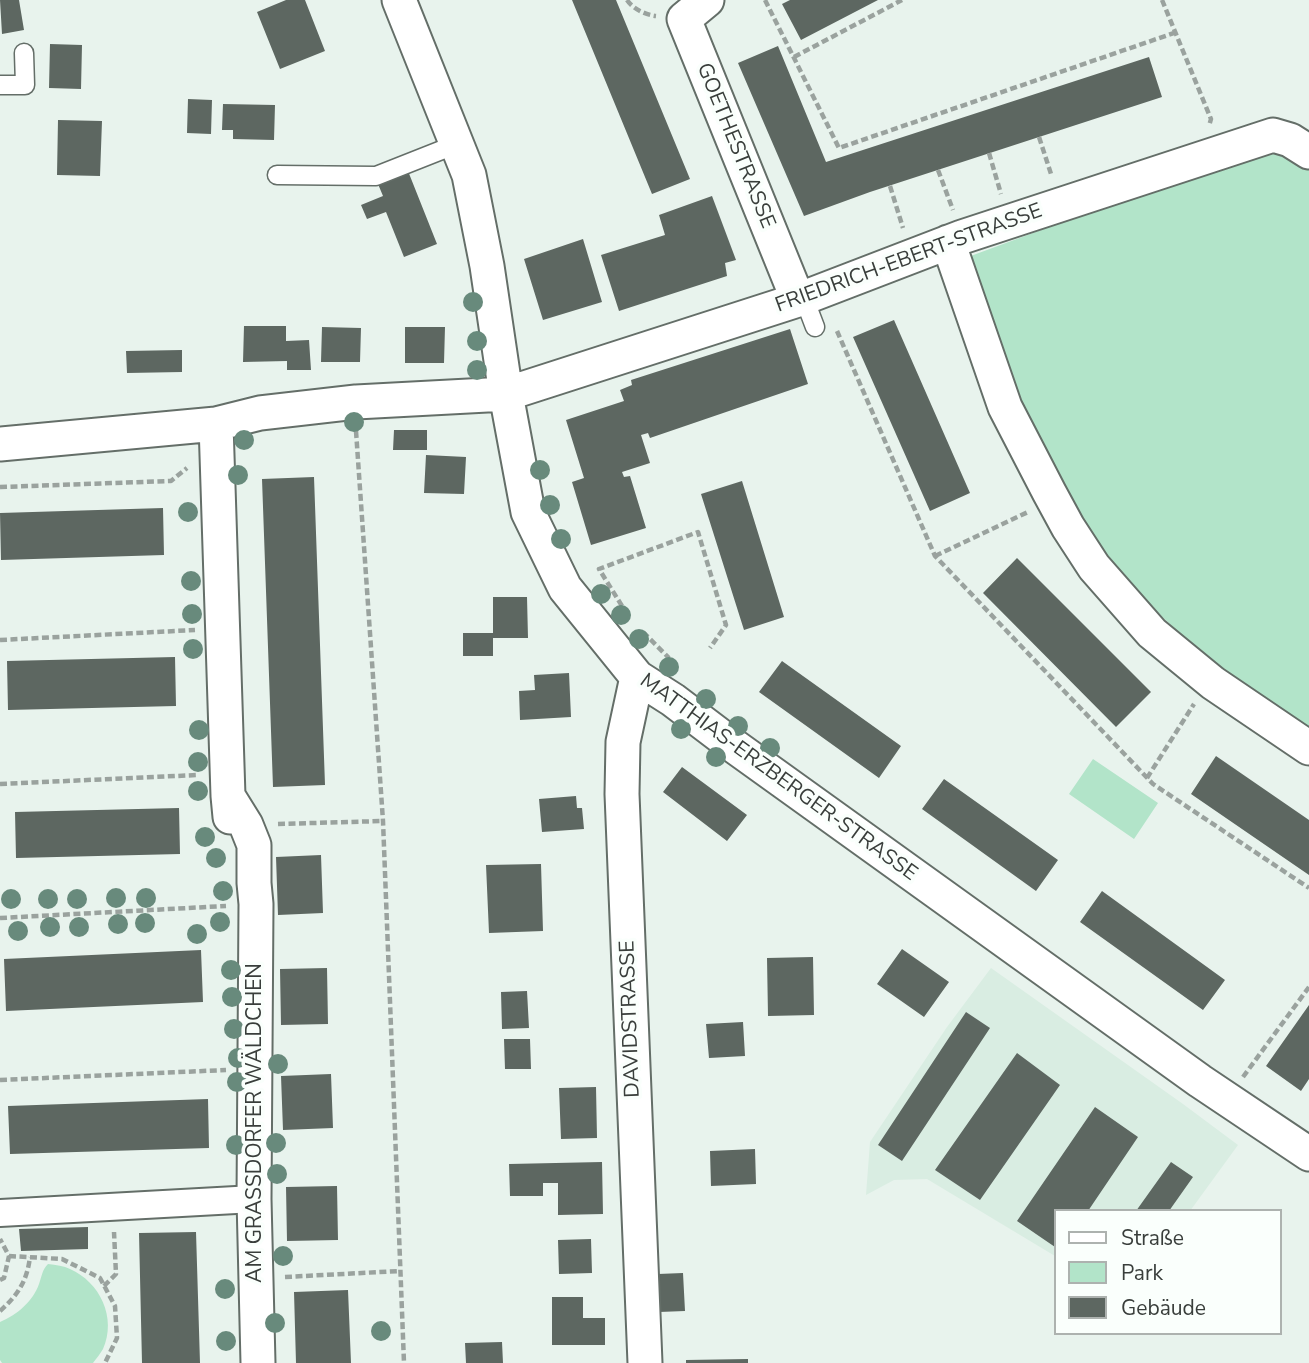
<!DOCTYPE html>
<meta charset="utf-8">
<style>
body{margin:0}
#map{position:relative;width:1309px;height:1363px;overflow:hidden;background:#e8f3ed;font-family:"Nunito Sans",sans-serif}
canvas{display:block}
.legend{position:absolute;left:1054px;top:1209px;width:228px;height:126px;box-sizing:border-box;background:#fafffc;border:2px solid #adb2af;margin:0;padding:9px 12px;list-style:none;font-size:21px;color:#393e3b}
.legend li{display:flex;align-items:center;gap:14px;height:35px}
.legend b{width:35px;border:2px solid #adb2af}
</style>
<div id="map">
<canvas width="1309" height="1363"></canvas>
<ul class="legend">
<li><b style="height:9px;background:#fff"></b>Straße</li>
<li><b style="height:19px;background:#b2e4c9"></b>Park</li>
<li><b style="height:19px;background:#5d6761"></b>Gebäude</li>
</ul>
</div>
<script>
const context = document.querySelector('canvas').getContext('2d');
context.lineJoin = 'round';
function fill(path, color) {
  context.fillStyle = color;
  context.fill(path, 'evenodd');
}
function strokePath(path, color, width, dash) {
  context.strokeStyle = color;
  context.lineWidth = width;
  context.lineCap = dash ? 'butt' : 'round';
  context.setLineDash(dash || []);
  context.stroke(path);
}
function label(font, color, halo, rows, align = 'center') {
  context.font = font + ' "Nunito Sans",sans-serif';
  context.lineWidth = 7;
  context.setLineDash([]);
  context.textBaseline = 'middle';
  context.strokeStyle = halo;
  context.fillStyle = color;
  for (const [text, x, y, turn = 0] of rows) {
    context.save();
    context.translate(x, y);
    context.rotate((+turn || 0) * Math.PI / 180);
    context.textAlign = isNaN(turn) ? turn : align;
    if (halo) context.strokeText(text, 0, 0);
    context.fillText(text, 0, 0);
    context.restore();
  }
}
fill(new Path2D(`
 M991,968l192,136 55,41 -48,66h-135v45l-128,-77 -33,1 -28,15 4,-53 77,-115z`), '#d9ede2');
fill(new Path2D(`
 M1263,148l31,5 15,16v563l-88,-59 -93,-89 -28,-36 -67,-108 -65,-183z
 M1093,759l65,44 -24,36 -65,-45z
 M48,1264c8,1 16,2 22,5 30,13 47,49 33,80 -3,5 -7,10 -10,14h-91l-2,-3v-38c17,-7 33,-21 39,-38 3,-8 3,-14 9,-20z`), '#b2e4c9');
fill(new Path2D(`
 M0,0h19l5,30 -22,4z
 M286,0h19l20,51 -45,18 -23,-57z
 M572,0h44l74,179 -38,15z
 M790,0h88l-77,40 -19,-36z
 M50,44l32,1 -1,44 -32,-1z
 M778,46l48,116 323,-105 13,40 -292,95 -66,24 -66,-153z
 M188,99l24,1 -1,34 -24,-1z
 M223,104l52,1 -1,35 -41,-1v-9h-11z
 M58,120l44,1 -2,55 -43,-1z
 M408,171l29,73 -33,13 -18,-45 -19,7 -6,-14 22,-9 -5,-12z
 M712,196l24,64 -11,3 2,13 -108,35 -18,-56 64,-20 -6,-20z
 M583,239l19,63 -59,18 -19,-61z
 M894,320l76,173 -40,18 -77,-174z
 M244,326h42v15l23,-1 2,30h-24v-9l-44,1z
 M322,327l39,1 -1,34h-39z
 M405,327h40l-1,36h-39z
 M790,329l18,55 -158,54 -2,-5 -7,2 9,28 -28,9 2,5 6,-1 16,52 -55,17 -19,-63 12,-4 -18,-58 58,-19 -4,-11 12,-5 -1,-5z
 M182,350v22l-55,1 -1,-22z
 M394,430h33v20h-34z
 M426,455l40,2 -2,37 -40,-1z
 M314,477l11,308 -52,2 -11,-308z
 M742,481l42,136 -40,13 -43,-136z
 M163,508l1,47 -163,5 -1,-47z
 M1017,558l134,134 -35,35 -133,-134z
 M493,597h34l1,41h-35v18h-30v-23h30z
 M175,657l1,49 -168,4 -1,-49z
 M782,661l119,85 -22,32 -120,-86z
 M569,673l2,44 -51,3 -1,-29 16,-1 -1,-15z
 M1216,756l93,64v55l-118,-81z
 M682,767l65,48 -20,26 -64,-49z
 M944,779l114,81 -22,31 -114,-82z
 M576,796l1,12h5l2,21 -42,3 -3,-33z
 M179,808l1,46 -164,4 -1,-46z
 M321,855l2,58 -45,2 -2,-58z
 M541,864l2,67 -54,2 -3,-68z
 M1102,891l123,89 -22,30 -123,-88z
 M902,949l47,33 -25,35 -47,-33z
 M201,950l2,52 -197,9 -2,-52z
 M813,957l1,58 -46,1 -1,-58z
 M327,968l1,56 -47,1 -1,-56z
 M527,991l2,37 -27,1 -1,-37z
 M1309,1005v74l-8,12 -35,-25z
 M966,1012l24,16 -88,133 -24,-16z
 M743,1022l2,34 -36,2 -3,-34z
 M504,1039h26l1,30h-26z
 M1017,1053l43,32 -80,115 -45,-30z
 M331,1074l2,54 -50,2 -2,-54z
 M596,1087l1,51 -36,1 -2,-51z
 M208,1099l1,49 -199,6 -2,-48z
 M1095,1107l43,30 -50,74h-33v36l-38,-26z
 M755,1149l1,35 -45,2 -1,-35z
 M602,1162l1,52 -45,1v-32h-15v13h-33l-1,-32z
 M1171,1162l22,15 -24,34h-33z
 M337,1186l1,54 -51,1 -1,-54z
 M88,1227v22l-67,2 -2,-22z
 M196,1232l4,131h-58l-3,-130z
 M591,1239l1,34 -33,1 -1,-34z
 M683,1273l2,38 -26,1 -1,-38z
 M348,1290l3,73h-55l-2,-71z
 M552,1297h31v21h22v27h-53z
 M502,1342l1,21h-37l-1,-20z
 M748,1359v4h-62v-3z`), '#5d6761');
const service = new Path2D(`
 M0,85h25l-1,-32
 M277,175l99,1 81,-32
 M804,298l11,29`);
const pedestrian = new Path2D(`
 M0,1213l254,-14`);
const minor = new Path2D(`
 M399,0l70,175 18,91 19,128 22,118 37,76 72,89 36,23 54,41 473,340 109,73
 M707,0l-23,19 114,281
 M948,242l57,165 44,85 19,35 26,40 58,66 61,50 96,65
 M216,424l12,372 2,21
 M0,444l216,-20 44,-11 96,-11 150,-8 292,-94 164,-63 311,-102 17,5 19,12
 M637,677l-14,65 -1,52 23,569
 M228,796l18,29 8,20v38l2,21 -2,295 4,164`);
strokePath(service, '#646e68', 21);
strokePath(pedestrian, '#646e68', 30);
strokePath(minor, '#646e68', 37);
strokePath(new Path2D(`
 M627,0c6,9 19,15 29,16
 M765,0l74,148 338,-116
 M1162,0l49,119 -2,7
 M794,57l108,-57
 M1039,137l13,40
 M989,153l12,41
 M938,170l15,40
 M890,186l13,42
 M837,331l98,225 218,228 156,104
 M356,431l27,390 21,542
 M0,487l171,-6 16,-13
 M935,556l93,-44
 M622,606l-23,-37 99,-37 28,93 -16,23
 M643,632l26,26
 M0,640l195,-10
 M1147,778l47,-74
 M0,784l198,-9
 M278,824l105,-3
 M0,918l226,-12
 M1243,1077l66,-90
 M0,1080l226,-10
 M9,1256l53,3 38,19 15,28 2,32 -12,25
 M285,1277l115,-6
 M0,1280l4,-2 5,-22 -9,-17
 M104,1286l12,-12 -2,-42
 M0,1311c18,-16 27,-30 30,-54`), '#9aa29e', 4.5, [7, 3.5]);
strokePath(service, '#fff', 18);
strokePath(pedestrian, '#fff', 26);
strokePath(minor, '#fff', 33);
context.fillStyle = '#688a7c';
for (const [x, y] of [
 [473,302],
 [477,341],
 [477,370],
 [354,422],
 [244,440],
 [540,470],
 [238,475],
 [550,505],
 [188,512],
 [561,539],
 [191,581],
 [601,594],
 [192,614],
 [621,615],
 [639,639],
 [193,649],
 [669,667],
 [706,699],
 [738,726],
 [681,729],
 [199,730],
 [770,748],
 [716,757],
 [198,762],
 [198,791],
 [205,837],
 [216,858],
 [223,891],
 [116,898],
 [146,898],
 [11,899],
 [48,899],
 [77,899],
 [220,922],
 [145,923],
 [118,924],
 [50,927],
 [79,927],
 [18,931],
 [197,934],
 [231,970],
 [232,997],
 [234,1029],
 [238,1058],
 [278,1064],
 [237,1082],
 [276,1143],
 [236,1145],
 [277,1174],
 [283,1256],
 [225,1289],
 [275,1323],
 [381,1331],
 [226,1341]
]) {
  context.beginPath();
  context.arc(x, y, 10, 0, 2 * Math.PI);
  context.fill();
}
label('21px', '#393e3b', '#fafffc', [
 ["GOETHESTRASSE",735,146,68],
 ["FRIEDRICH-EBERT-STRASSE",909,259,-20],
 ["MATTHIAS-ERZBERGER-STRASSE",778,778,36],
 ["DAVIDSTRASSE",631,1019,-92],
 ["AM GRASSDORFER WÄLDCHEN",256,1123,-90]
]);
</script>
